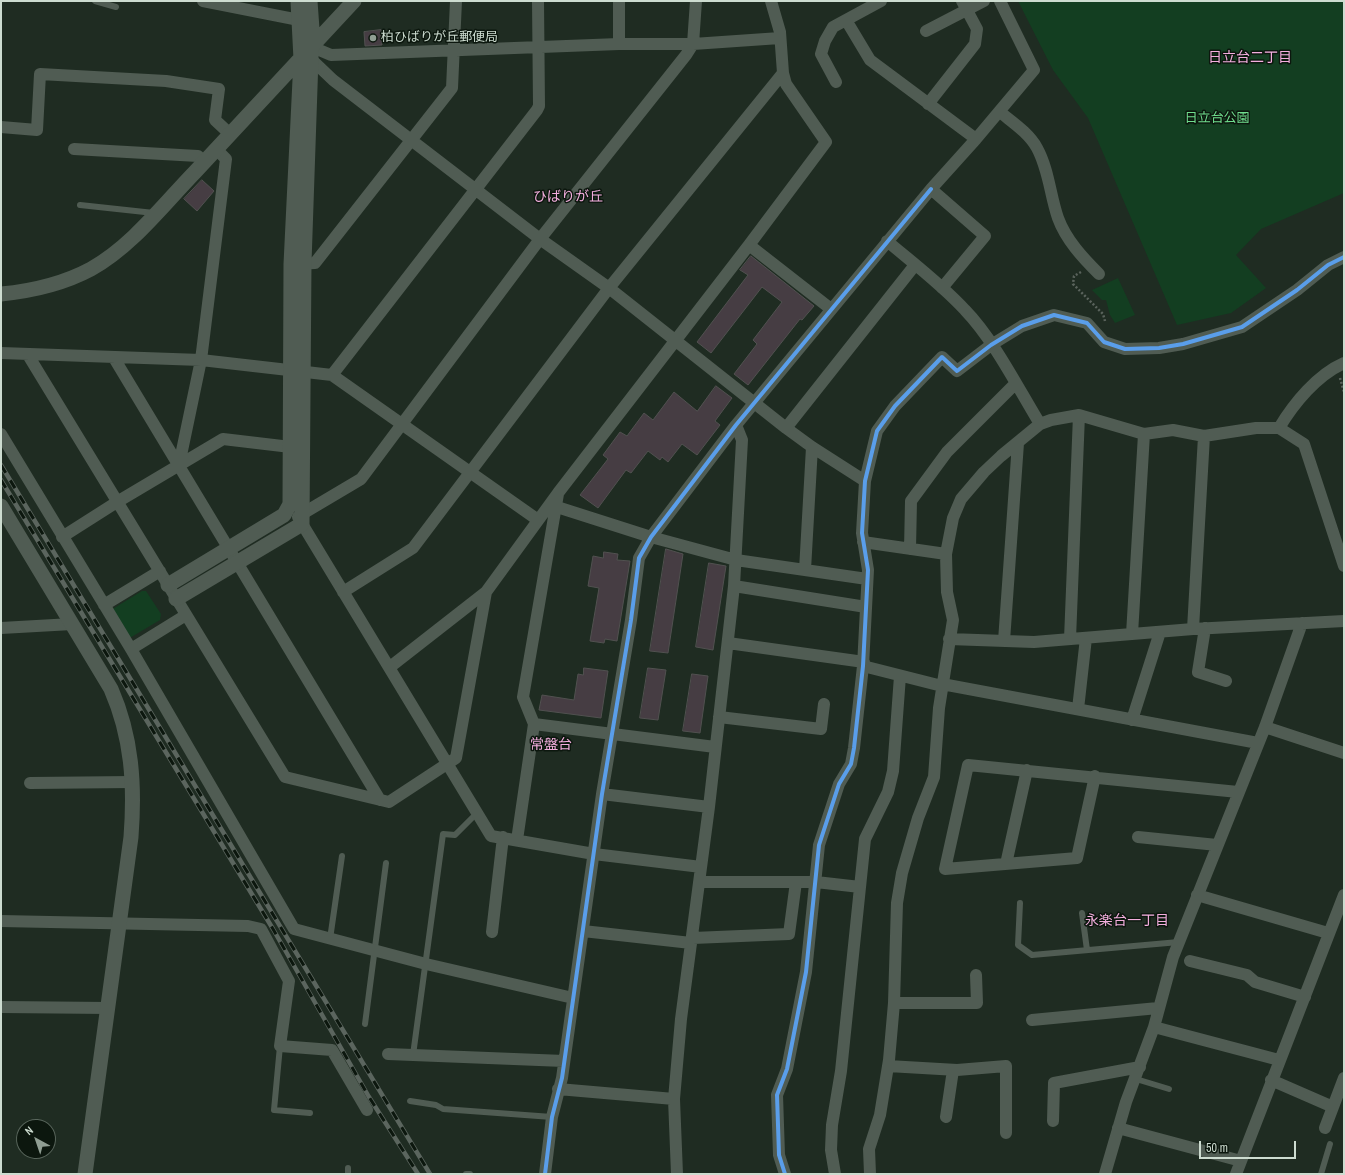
<!DOCTYPE html>
<meta charset="utf-8">
<style>
body{margin:0}
#map{position:relative;width:1345px;height:1175px;overflow:hidden;background:#1f2c22;font-family:"Archivo Narrow",sans-serif}
canvas{display:block}
.frame{position:absolute;inset:0;border:2px solid #cddcd0;pointer-events:none}
.north{position:absolute;left:16px;top:1119px;width:40px;height:40px;box-sizing:border-box;background:#0c170e;border:1px solid #59665c;border-radius:50%;rotate:320deg;font-size:11px;font-weight:700;line-height:16px;text-align:center;color:#cddcd0}
.north::after{content:'';display:block;margin:auto;width:14px;height:18px;background:#909e93;clip-path:polygon(50% 0,100% 100%,50% 72%,0 100%)}
.scale{position:absolute;left:1199px;top:1141px;width:97px;height:18px;box-sizing:border-box;border:2px solid #cddcd0;border-top:0;padding-left:5px;font-size:12px;line-height:14px;white-space:nowrap;color:#cddcd0;-webkit-text-stroke:3px #0c170e;paint-order:stroke}
</style>
<div id="map">
<canvas width="1345" height="1175"></canvas>
<div class="frame"></div>
<div class="north">N</div>
<div class="scale">50 m</div>
</div>
<script>
const context = document.querySelector('canvas').getContext('2d');
context.lineJoin = 'round';
function fill(path, color) {
  context.fillStyle = color;
  context.fill(path, 'evenodd');
}
function strokePath(path, color, width, dash) {
  context.strokeStyle = color;
  context.lineWidth = width;
  context.lineCap = dash ? 'butt' : 'round';
  context.setLineDash(dash || []);
  context.stroke(path);
}
function label(font, color, halo, rows, align = 'center') {
  context.font = font + ' "Archivo Narrow","Noto Sans JP",sans-serif';
  context.lineWidth = 3;
  context.setLineDash([]);
  context.textBaseline = 'middle';
  context.strokeStyle = halo;
  context.fillStyle = color;
  for (const [text, x, y, turn = 0] of rows) {
    context.save();
    context.translate(x, y);
    context.rotate((+turn || 0) * Math.PI / 180);
    context.textAlign = isNaN(turn) ? turn : align;
    if (halo) context.strokeText(text, 0, 0);
    context.fillText(text, 0, 0);
    context.restore();
  }
}
fill(new Path2D(`
 M1018,1h326v192l-83,36 -25,26 30,33 -35,25 -54,12 -89,-207 -35,-48z
 M1118,278l17,37 -20,8 -5,-8 -4,-15h-4l-10,-10z
 M142,591h4l15,23 -1,6 -32,19 -17,-29z`), '#133e21');
const building = new Path2D(`
 M381,30l1,15 -17,1 -1,-14z
 M202,180l12,11 -17,20 -13,-12z
 M751,256l63,50 -12,14 -2,-1 -52,66 -14,-11 23,-30 -4,-4 29,-38 -20,-15 -51,66 -14,-11 51,-67 -8,-5z
 M716,386l16,12 -17,23 5,4 -23,30 -15,-11 -14,18 -6,-5 -2,3 -12,-9 -17,22 -5,-3 -28,38 -18,-13 28,-36 -5,-4 17,-23 7,4 17,-23 9,7 21,-28 23,19z
 M666,549l17,5 -15,99 -18,-2z
 M604,552l14,2 -1,6 13,1 -13,80 -12,-2 -1,4 -14,-2 9,-53 -11,-2 5,-30 10,2z
 M709,563l17,3 -13,84 -17,-3z
 M584,668l24,3 -7,47 -62,-8 3,-15 32,5 4,-26 5,1z
 M648,668l18,2 -8,50 -18,-2z
 M692,674l16,2 -8,57 -17,-2z`);
fill(building, '#463d43');
strokePath(building, '#515150', 1);
strokePath(new Path2D(`
 M1081,272l-7,4 -1,8 30,30 2,7
 M1340,378l4,14`), '#5a635c', 2.5, [2, 2]);
strokePath(new Path2D(`
 M95,1l21,6
 M80,205l74,8
 M1020,903l-2,42 14,10 147,-13
 M1082,913l5,37
 M330,939l12,-83
 M365,1024l21,-161
 M280,1046l-6,64 36,3
 M413,1055l30,-221 12,1 22,-22
 M1136,1079l33,10
 M410,1101l26,4 7,4 109,8
 M348,1168v6
 M466,1174h4
 M1321,1174l9,-30`), '#505c53', 6);
strokePath(new Path2D(`
 M203,1l96,19
 M619,1v43
 M846,20l24,40 106,79
 M926,31l58,-30
 M312,47l19,8 288,-11h74l87,-6
 M311,59l22,21 207,159 69,49 177,140 26,19 53,34
 M836,82l-15,-28 4,-13 8,-14 48,-26
 M928,104l47,-60 2,-15 -15,-28
 M1000,112c12,10 29,21 37,36 12,22 13,47 21,70 8,22 25,40 41,56
 M1,127l36,3 3,-56 126,7 53,8 -4,31 15,14
 M74,149l124,7 6,6
 M887,241c26,22 54,43 78,69 29,30 53,78 75,114
 M749,245l82,64
 M296,264l19,-1 137,-175 4,-87
 M942,288l43,-52 -54,-47 45,-50 58,-69 -34,-69
 M1,353l200,7 131,15 206,145
 M28,355l257,422 104,25 67,-44 30,-166
 M114,358l266,442
 M332,375l205,-265 2,-4 -1,-105
 M786,428l129,-163
 M1279,428l25,16 40,122
 M1,434l130,215 163,280 132,35 147,34
 M179,465l22,-105 25,-201 -10,-10
 M557,507l94,30 85,23 131,19
 M302,514l59,-35 179,-240 146,-184 7,-11 3,-43
 M298,517l193,319 103,18 107,13
 M62,537l55,-35 106,-63 76,9
 M863,542l83,12
 M910,549l1,-48 36,-49 68,-68
 M805,570l7,-123
 M734,586l132,21
 M343,592l70,-44 196,-260 174,-215
 M104,605l56,-34
 M1,628l71,-4
 M1205,628l-7,44 28,9
 M1193,629l11,-193
 M1132,634l12,-200
 M949,639l85,3 159,-13 151,-8
 M1070,639l9,-224
 M1004,641l14,-198
 M728,643l136,19
 M131,649l55,-34
 M863,666l79,20
 M390,667l96,-75 72,-99 191,-248 77,-103 -40,-58 -3,-11 -3,-41 -9,-31
 M942,684l316,59
 M1078,709l8,-71
 M719,717l102,12 3,-25
 M1132,720l28,-88
 M534,724l181,23
 M1265,727l79,26
 M1095,776l-18,82 -132,11 23,-104 270,27
 M30,783l103,-1
 M602,794l107,13
 M1138,837l79,8
 M517,840l17,-116 -11,-27 35,-203
 M1006,864l21,-94
 M699,882h117l44,5
 M1197,895l131,38
 M1,921l247,5 13,3 28,52 -9,65 52,4 35,60
 M583,931l108,12
 M492,932l11,-95
 M693,938l96,-4 7,-52
 M1190,961l57,14 8,7 50,15
 M894,1003h83l-1,-28
 M1,1007l108,1
 M1032,1020l126,-12
 M1154,1027l125,33
 M388,1054l176,7
 M888,1066l69,4 49,-4v67
 M1271,1080l62,27
 M558,1089l116,10
 M946,1117l7,-47
 M1053,1121l1,-38 86,-16
 M1118,1128l123,33
 M1325,1128l19,-50
 M545,1174l7,-57 10,-39 40,-284 29,-174 8,-62 12,-21 85,-112 195,-236
 M677,1174l-3,-75 7,-80 28,-212 25,-221 8,-146 -6,-15
 M785,1174l-6,-19 -2,-60 10,-26 19,-97 13,-127 20,-61 12,-20 3,-16 9,-82 5,-96 -6,-37 3,-52 12,-50 18,-25 47,-49 15,14 34,-26 31,-19 32,-11 33,8 17,19 21,7 34,-1 24,-4 59,-17 55,-37 31,-25 16,-8
 M835,1174l-4,-24 1,-25 9,-54 24,-232 23,-47 5,-21 7,-95
 M870,1174l-1,-25 11,-34 9,-55 5,-57 3,-100 5,-30 16,-55 16,-41 5,-69 14,-88 -6,-28 -1,-38 7,-36 8,-19 23,-27 17,-16 39,-32 11,-4 28,-5 65,19 29,-4 31,6 52,-8h23c15,-25 38,-53 65,-65
 M1105,1174l21,-72 28,-75 19,-70 92,-230 37,-104
 M1236,1174l108,-279`), '#505c53', 12);
strokePath(new Path2D(`
 M1,294c31,-3 62,-10 90,-25 41,-23 72,-64 104,-97 53,-57 106,-114 159,-171
 M1,506l110,183c21,48 24,96 20,148l-46,337
 M168,585l116,-70 6,-11 1,-240 10,-205 -3,-58
 M176,599l126,-75 2,-261 8,-234 -2,-28`), '#505c53', 15);
const rail = new Path2D(`
 M1,465l429,709
 M1,480l272,449 96,168 49,77`);
strokePath(rail, '#5b655e', 4.5);
strokePath(rail, '#0c170e', 3, [9]);
strokePath(new Path2D(`
 M545,1174l7,-57 10,-39 40,-284 29,-174 8,-62 12,-21 85,-112 195,-236
 M785,1174l-6,-19 -2,-60 10,-26 19,-97 13,-127 20,-61 12,-20 3,-16 9,-82 5,-96 -6,-37 3,-52 12,-50 18,-25 47,-49 15,14 34,-26 31,-19 32,-11 33,8 17,19 21,7 34,-1 24,-4 59,-17 55,-37 31,-25 16,-8`), '#5a9eea', 4);
for (const [x, y, r, color] of [
 [373,38,4,"#909e93"]
]) {
  const dot = new Path2D();
  dot.arc(x, y, r, 0, 2 * Math.PI);
  context.fillStyle = color;
  context.fill(dot);
  strokePath(dot, '#0c170e', 1.5);
}
label('13px', '#cddcd0', '#0c170e', [
 ["柏ひばりが丘郵便局",381,38]
], 'left');
label('13px', '#70de8e', '#0c170e', [
 ["日立台公園",1217,119]
]);
label('14px', '#f3aede', '#0c170e', [
 ["日立台二丁目",1250,58],
 ["ひばりが丘",568,197],
 ["常盤台",551,745],
 ["永楽台一丁目",1127,921]
]);
</script>
